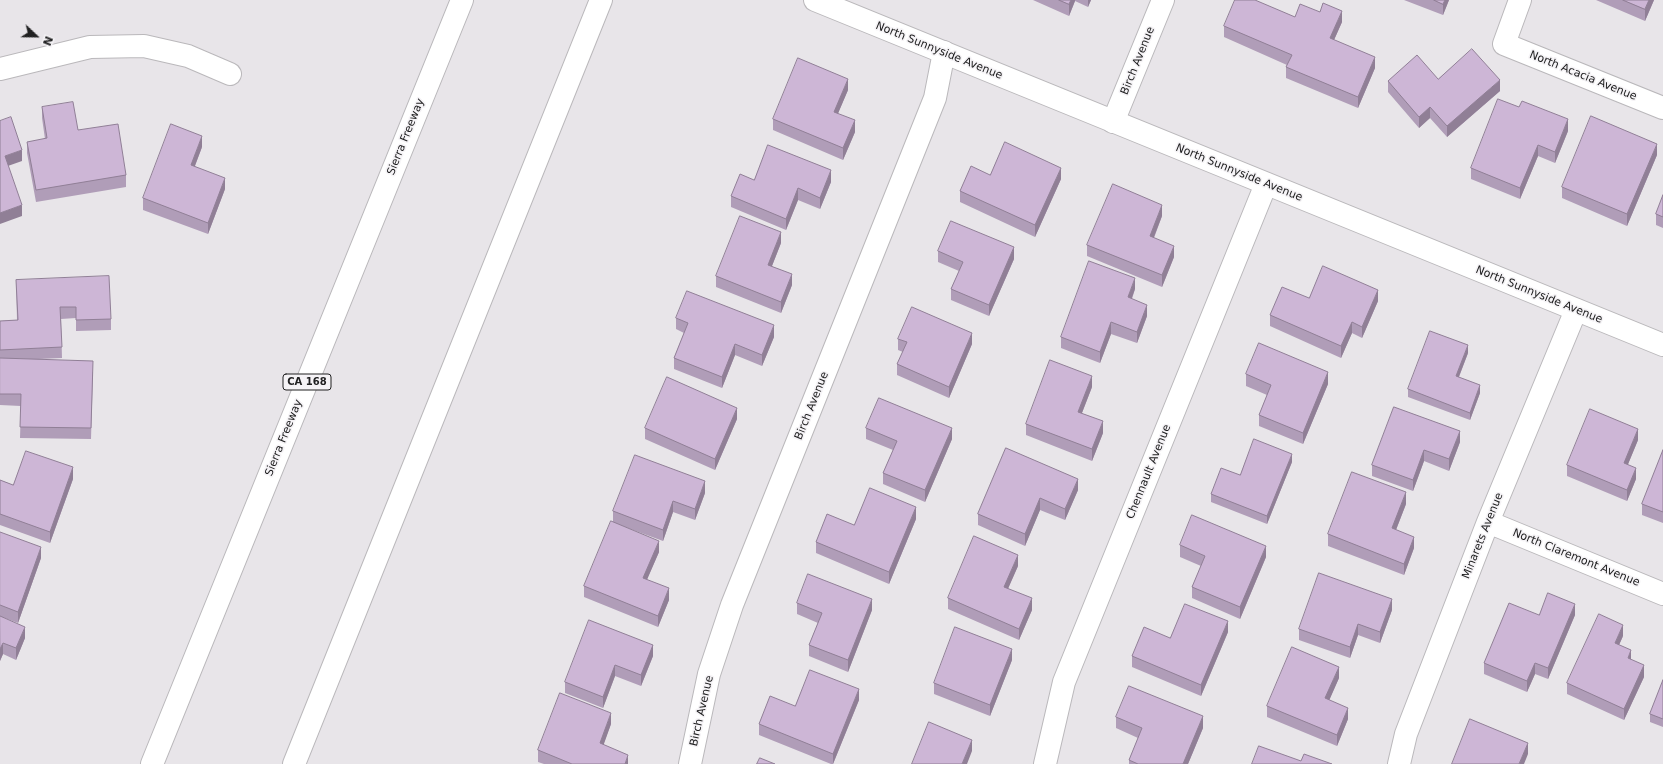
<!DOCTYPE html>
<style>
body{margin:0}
#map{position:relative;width:1663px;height:764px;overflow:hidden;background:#e8e5e9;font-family:"DejaVu Sans",sans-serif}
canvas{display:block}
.north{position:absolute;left:16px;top:16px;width:40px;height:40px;-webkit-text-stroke:3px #f5f3f6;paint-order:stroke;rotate:112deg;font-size:11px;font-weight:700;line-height:16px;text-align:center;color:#202021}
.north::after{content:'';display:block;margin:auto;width:14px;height:18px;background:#202021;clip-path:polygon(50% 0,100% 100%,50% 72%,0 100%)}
</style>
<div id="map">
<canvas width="1663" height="764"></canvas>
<div class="north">N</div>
</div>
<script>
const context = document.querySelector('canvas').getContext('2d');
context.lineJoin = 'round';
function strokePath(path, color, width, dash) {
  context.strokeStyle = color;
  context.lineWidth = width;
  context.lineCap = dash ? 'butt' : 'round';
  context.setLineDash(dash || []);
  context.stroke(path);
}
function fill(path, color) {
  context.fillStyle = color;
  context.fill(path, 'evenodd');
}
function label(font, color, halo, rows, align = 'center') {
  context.font = font + ' "DejaVu Sans",sans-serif';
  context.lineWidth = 3;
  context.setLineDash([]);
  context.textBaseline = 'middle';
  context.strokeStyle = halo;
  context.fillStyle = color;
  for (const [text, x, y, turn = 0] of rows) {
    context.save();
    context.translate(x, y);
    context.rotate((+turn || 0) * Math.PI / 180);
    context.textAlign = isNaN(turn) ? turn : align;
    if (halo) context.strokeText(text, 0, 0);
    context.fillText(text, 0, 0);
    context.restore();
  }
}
const street = new Path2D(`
 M1520,0l-16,44 159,64
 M0,69l90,-22 54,-1 44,10 42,18
 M1113,122l50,-122
 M1488,522l175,72
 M690,764l19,-90 23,-69 203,-507 9,-46
 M1045,764l19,-82 202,-498
 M1399,764l7,-30 82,-212 88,-212`);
const secondary = new Path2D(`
 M815,0l848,345`);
const highway = new Path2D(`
 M152,764l310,-764
 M294,764l307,-764`);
strokePath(street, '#bab8bb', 24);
strokePath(secondary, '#bab8bb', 24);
strokePath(highway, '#bab8bb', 24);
strokePath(street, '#fff', 22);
strokePath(secondary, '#fff', 22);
strokePath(highway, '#fff', 22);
fill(new Path2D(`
 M1033,0h58l-3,7 -13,-6 -6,15z
 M1404,0h45l-6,15z
 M1596,0h58l-9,21z
 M1342,22l-8,18 41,28 -17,40 -72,-30v-11l1,-2 -63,-28v-11z
 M1438,79l62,12 -53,46 -17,-19 -11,10 -31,-36v-11z
 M848,90l-10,23 17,19 -12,28 -70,-30v-11z
 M42,107l36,23 48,45v12l-90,15 -9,-49v-11l18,-3 -3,-21z
 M1568,131l-13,32 -17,-7 -18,43 -49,-20v-11z
 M202,147l-7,19 30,23 -17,45 -65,-24v-12z
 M1657,155l-30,71 -65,-28v-11z
 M990,175l71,4 -26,58 -75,-35v-11z
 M754,180l77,2 -11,27 -22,-9 -12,30 -55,-23v-11z
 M1663,195v33l-7,-3v-11z
 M1162,216l-8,22 20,19 -12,30 -75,-31v-11z
 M781,243l-9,23 20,19 -11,28 -65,-26v-11z
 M938,251l76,8 -25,57 -38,-16v-11l8,-18 -21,-9z
 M16,280l95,39v11l-35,1v-13l-15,1 1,39 -23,1 54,13 -2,67 -71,-1 1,-32 -21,-1v-84l17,-1z
 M1135,289l-3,10 15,17 -10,27 -26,-9 -11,29 -39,-15v-11z
 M1309,298l69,3 -16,37 -10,-5 -11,25 -71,-32v-11z
 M676,318l98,19 -12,29 -27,-11 -13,33 -48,-19v-11l10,-25 -8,-4z
 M898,339l74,5 -23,54 -52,-23v-11l6,-12 -5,-2z
 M1468,353l-9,24 21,16 -10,27 -62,-23v-8z
 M1246,374l82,10 -25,60 -44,-18v-11l8,-20 -21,-9z
 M1092,387l-10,26 21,20 -11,28 -66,-26v-11z
 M1394,407l66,35 -11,29 -25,-10 -11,30 -41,-15v-11z
 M737,419l-22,51 -70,-31v-11z
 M866,428l86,11 -27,63 -42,-18v-11l10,-23 -27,-11z
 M1638,440l-10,24 8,15 -9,22 -60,-25v-11z
 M1006,448l72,42 -13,30 -25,-10 -15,36 -47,-21v-11z
 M1663,450v73l-21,-8v-11z
 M1292,462l-25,62 -56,-22v-8l29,-19z
 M73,479l-23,64 -50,-18v-45l13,5z
 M705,493l-10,27 -22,-8 -10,29 -49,-18 45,29 -12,27 22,21 -11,27 -74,-30v-11l29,-64v-11z
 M1406,504l-10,26 18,18 -10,27 -76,-29v-12z
 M916,519l-27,65 -73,-31v-11l38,-17z
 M0,532l41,26 -23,65 -16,-6 23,21 -9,22 -13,-6 -3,7z
 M1180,545l86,12 -26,62 -48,-21v-11l9,-21 -21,-9z
 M1018,566l-10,22 24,22 -13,30 -71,-31v-11z
 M797,603l75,7 -24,62 -39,-16v-11l9,-22 -21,-9z
 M1392,610l-12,33 -22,-8 -8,23 -51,-18v-11z
 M1539,615h36l-27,64 -13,-5 -8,18 -43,-18v-11z
 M1228,632l-27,64 -69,-29v-11l38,-18z
 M1623,636l-4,9 25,32 -20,43 -57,-26v-11z
 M653,645v11l-12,30 -26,-10 -12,32 -38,-15v-11z
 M1012,660l-22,56 -56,-22v-11z
 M1339,678l-10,22 19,19 -11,27 -70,-29v-11z
 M1663,680v47l-13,-5v-8z
 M859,700l-26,64h-2l-72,-29v-11l36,-18z
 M1116,717l87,11 -15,36h-59v-4l9,-22 -22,-10z
 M611,724l-8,21 25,19h-84l-6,-2v-12z`), '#b09db8');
fill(new Path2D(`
 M1071,0h4v1l-6,15v-12z
 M1088,0h3l-3,7z
 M1445,0h4l-6,15v-11z
 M1649,0h5l-9,21v-12z
 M1342,11v11l-12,27v-11z
 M1375,57v11l-17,40v-11z
 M848,79v11l-14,33v-11z
 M1500,80v11l-53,46v-11z
 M1430,107v11l-11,10v-11z
 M1568,119v12l-13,32v-11z
 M855,120v12l-12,28v-12z
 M202,136v11l-11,29v-11z
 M1657,144v11l-30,71v-12z
 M1538,145v11l-18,43v-11z
 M22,150v11l-17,6v-11z
 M1061,168v11l-26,58v-12z
 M831,170v12l-11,27v-11z
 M225,178v11l-17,45v-11z
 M798,188v12l-12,30v-11z
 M22,205v11l-22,8v-11z
 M1162,205v11l-12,31v-11z
 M781,232v11l-13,33v-11z
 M1174,246v11l-12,30v-12z
 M1014,247v12l-25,57v-11z
 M792,274v11l-11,28v-11z
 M1135,278v11l-7,19v-11z
 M1378,290v11l-16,37v-11z
 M1147,305v11l-10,27v-11z
 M1111,322v12l-11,29v-11z
 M1352,322v11l-11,25v-12z
 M774,325v12l-12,29v-11z
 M972,333v11l-23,54v-11z
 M735,344v11l-13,33v-11z
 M1468,345v8l-12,31v-8z
 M1328,372v12l-25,60v-11z
 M1092,376v11l-14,36v-11z
 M1480,385v8l-10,27v-7z
 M737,408v11l-22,51v-11z
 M1103,421v12l-11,28v-12z
 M952,428v11l-27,63v-12z
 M1638,429v11l-14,34v-11z
 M1460,431v11l-11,29v-12z
 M1424,450v11l-11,30v-11z
 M1292,454v8l-25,62v-8z
 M73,467v12l-23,64v-11z
 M1636,468v11l-9,22v-11z
 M1078,479v11l-13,30v-11z
 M705,481v12l-10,27v-11z
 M1406,492v12l-14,36v-12z
 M1040,498v12l-15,36v-12z
 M673,501v11l-10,29v-11z
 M916,507v12l-27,65v-12z
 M1414,537v11l-10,27v-11z
 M659,541v11l-16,37v-11z
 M1266,546v11l-26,62v-12z
 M41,547v11l-23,65v-11z
 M1018,555v11l-14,32v-11z
 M669,588v12l-11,27v-11z
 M1032,598v12l-13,30v-11z
 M872,599v11l-24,62v-12z
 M1392,599v11l-12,33v-11z
 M1575,604v11l-27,64v-11z
 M1228,621v11l-27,64v-11z
 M1358,624v11l-8,23v-11z
 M1623,625v11l-8,18v-11z
 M25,627v11l-9,22v-12z
 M3,643v11l-3,7v-12z
 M653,645v11l-12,30v-11z
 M1012,649v11l-22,56v-11z
 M1631,650v11l-3,-3z
 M1535,663v11l-8,18v-11z
 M615,665v11l-12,32v-11z
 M1644,665v12l-20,43v-11z
 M1339,667v11l-14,32v-12z
 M859,689v11l-26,64v-10z
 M1348,708v11l-11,27v-11z
 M611,713v11l-11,31v-12z
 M1203,716v12l-15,36h-5z
 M972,740v11l-5,13h-5z
 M1528,743v11l-4,10h-5z
 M628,755v9h-3z`), '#907f96');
const building = new Path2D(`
 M1059,0h12l-2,4z
 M1235,0h20l40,17 5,-13 20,8 3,-9 19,8 -12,27 45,19 -17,40 -72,-30 6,-12 -68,-29z
 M1434,0h11l-2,4z
 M1623,0h26l-4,9z
 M1472,49l28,31 -53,46 -17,-19 -11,10 -31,-36 29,-26 21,24z
 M798,58l50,21 -14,33 21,8 -12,28 -70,-29z
 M1498,99l21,8 3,-6 46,18 -13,33 -17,-7 -18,43 -49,-20z
 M73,102l5,28 40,-6 8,51 -90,15 -9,-48 20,-4 -5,-31z
 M1591,116l66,28 -30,70 -65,-27z
 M11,117l11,33 -17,6 17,49 -22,8v-92z
 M171,124l31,12 -11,29 34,13 -17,45 -65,-25z
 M1005,142l56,26 -26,57 -75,-34 11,-25 19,9z
 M768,145l63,25 -11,28 -22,-10 -12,31 -55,-23 9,-22 14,6z
 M1113,184l49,21 -12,31 24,10 -12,29 -75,-30z
 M1663,195v22l-7,-3z
 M740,216l41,16 -13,33 24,9 -11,28 -65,-26z
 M951,221l63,26 -25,58 -38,-16 12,-27 -25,-11z
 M1089,261l46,17 -7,19 19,8 -10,27 -26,-10 -11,30 -39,-15z
 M1323,266l55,24 -16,37 -10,-5 -11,24 -71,-31 12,-28 27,11z
 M109,276l2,43 -35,1v-13h-16l2,40 -62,3v-29l18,-1 -2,-40z
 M687,291l87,34 -12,30 -27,-11 -13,33 -48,-19 14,-35 -12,-5z
 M912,307l60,26 -23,54 -52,-23 10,-22 -9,-3z
 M1430,331l38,14 -12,31 24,9 -10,28 -62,-24z
 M1259,343l69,29 -25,61 -44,-18 12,-30 -25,-11z
 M0,358l93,3 -2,67 -71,-1 1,-33h-21z
 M1050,360l42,16 -14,36 25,9 -11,28 -66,-25z
 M667,377l70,31 -22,51 -70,-31z
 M879,398l73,30 -27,62 -42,-17 14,-32 -31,-13z
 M1394,407l66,24 -11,28 -25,-9 -11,30 -41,-15z
 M1590,409l48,20 -14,34 12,5 -9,22 -60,-25z
 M1254,439l38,15 -25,62 -56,-22 10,-26 19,7z
 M1006,448l72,31 -13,30 -25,-11 -15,36 -47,-20z
 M1663,450v62l-21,-8z
 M26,451l47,16 -23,65 -50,-18v-34l13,5z
 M635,455l70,26 -10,28 -22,-8 -10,29 -50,-19z
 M1352,472l54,20 -14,36 22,9 -10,27 -76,-30z
 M870,488l46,19 -27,65 -73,-30 11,-28 27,11z
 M1192,515l74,31 -26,61 -48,-20 13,-31 -25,-11z
 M611,521l48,20 -16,37 26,10 -11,28 -74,-30z
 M0,532l41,15 -23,65 -18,-7z
 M974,536l44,19 -14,32 28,11 -13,31 -71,-31z
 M1319,573l73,26 -12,33 -22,-8 -8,23 -51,-18z
 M808,574l64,25 -24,61 -39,-15 13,-32 -25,-10z
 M1548,593l27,11 -27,64 -13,-5 -8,18 -43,-18 25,-60 30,12z
 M1185,604l43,17 -27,64 -69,-29 12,-29 26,11z
 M1599,614l24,11 -8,18 16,7 -3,8 16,7 -20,44 -57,-26z
 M0,616l25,11 -9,21 -13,-5 -3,6z
 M589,620l64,25 -12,30 -26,-10 -12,32 -38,-15z
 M955,627l57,22 -22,56 -56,-22z
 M1292,647l47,20 -14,31 23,10 -11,27 -70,-29z
 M810,670l49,19 -26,65 -74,-30 11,-28 25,10z
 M1663,680v39l-13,-5z
 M1129,686l74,30 -20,48h-45l-9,-4 13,-32 -26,-11z
 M560,693l51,20 -11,30 28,12 -3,9h-53l-34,-14z
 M1470,719l58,24 -9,21h-67z
 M929,722l43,18 -10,24h-50z
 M1259,746l42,15 3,-7 28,10h-80z
 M760,758l15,6h-18z`);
fill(building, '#cdb6d6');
strokePath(building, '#907f96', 1);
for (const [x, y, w] of [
 [307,382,48]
]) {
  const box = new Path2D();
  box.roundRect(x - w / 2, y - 8, w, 16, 3);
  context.fillStyle = '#f5f3f6';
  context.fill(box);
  strokePath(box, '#202021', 1);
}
label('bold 10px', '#202021', null, [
 ["CA 168",307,382]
]);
label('11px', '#202021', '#f5f3f6', [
 ["North Sunnyside Avenue",939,51,22],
 ["Birch Avenue",1138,61,-68],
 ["North Acacia Avenue",1583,76,22],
 ["Sierra Freeway",406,137,-68],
 ["North Sunnyside Avenue",1239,173,22],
 ["North Sunnyside Avenue",1539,295,22],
 ["Birch Avenue",812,406,-68],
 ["Sierra Freeway",284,438,-68],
 ["Chennault Avenue",1149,472,-68],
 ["Minarets Avenue",1483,536,-68],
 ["North Claremont Avenue",1576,558,22],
 ["Birch Avenue",702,711,-77]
]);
</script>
